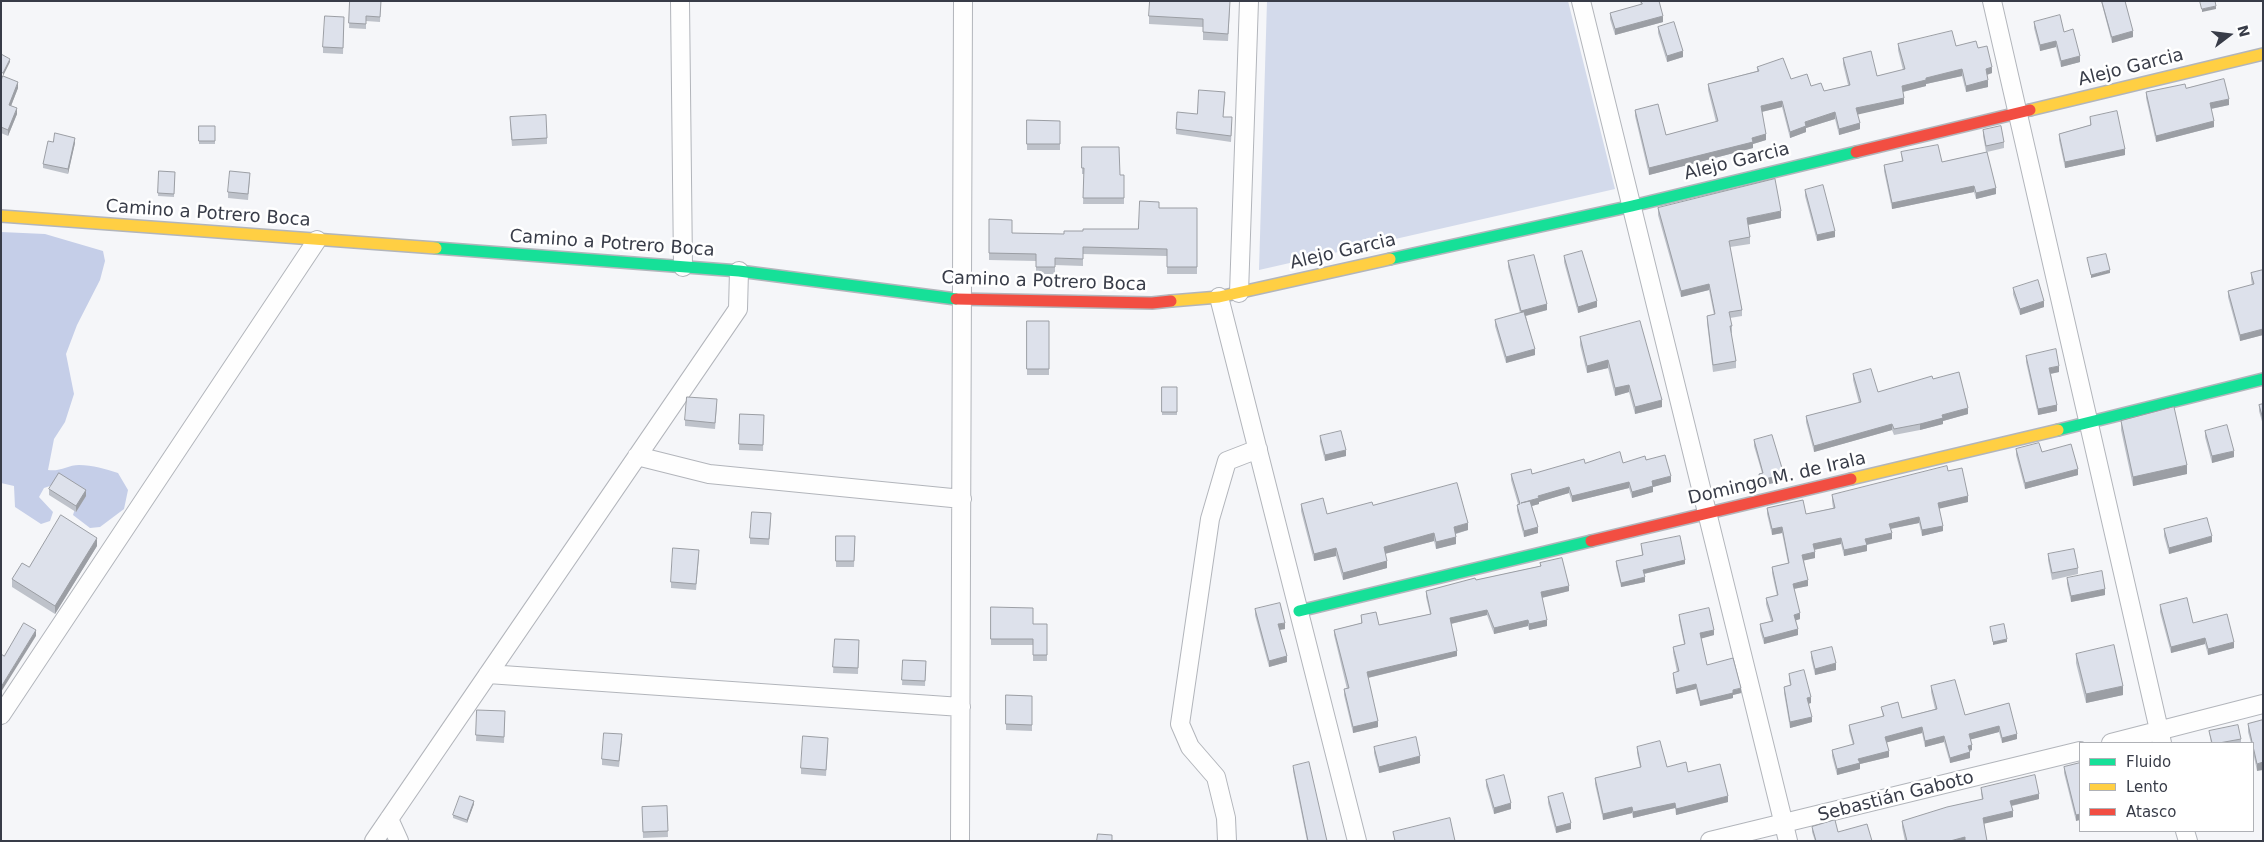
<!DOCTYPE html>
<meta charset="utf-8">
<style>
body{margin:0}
#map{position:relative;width:2264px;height:842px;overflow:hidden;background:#f5f6f9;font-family:"DejaVu Sans",sans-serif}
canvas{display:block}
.frame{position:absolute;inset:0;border:2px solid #383c48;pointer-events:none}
.legend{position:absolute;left:2079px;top:742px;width:175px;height:90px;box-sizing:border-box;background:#fff;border:1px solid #afb1b6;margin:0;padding:6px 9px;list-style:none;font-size:15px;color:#383c48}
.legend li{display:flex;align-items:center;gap:10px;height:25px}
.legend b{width:25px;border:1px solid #afb1b6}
.north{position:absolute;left:2204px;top:10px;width:50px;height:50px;-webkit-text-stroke:4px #fff;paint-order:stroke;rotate:75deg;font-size:14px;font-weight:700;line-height:20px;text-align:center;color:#383c48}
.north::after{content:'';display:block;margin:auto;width:18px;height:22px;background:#383c48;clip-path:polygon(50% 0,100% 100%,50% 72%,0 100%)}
</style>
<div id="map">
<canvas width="2264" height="842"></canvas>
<div class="frame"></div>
<ul class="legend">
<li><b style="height:6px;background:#16e098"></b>Fluido</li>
<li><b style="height:6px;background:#ffcf43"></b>Lento</li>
<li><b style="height:6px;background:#f24e42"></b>Atasco</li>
</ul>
<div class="north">N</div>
</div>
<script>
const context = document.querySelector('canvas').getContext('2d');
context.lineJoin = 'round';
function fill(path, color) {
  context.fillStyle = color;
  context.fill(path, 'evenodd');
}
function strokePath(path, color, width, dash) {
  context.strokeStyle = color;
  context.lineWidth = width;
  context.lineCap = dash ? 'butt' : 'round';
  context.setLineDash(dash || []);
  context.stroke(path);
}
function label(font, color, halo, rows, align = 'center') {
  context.font = font + ' "DejaVu Sans",sans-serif';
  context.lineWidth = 5;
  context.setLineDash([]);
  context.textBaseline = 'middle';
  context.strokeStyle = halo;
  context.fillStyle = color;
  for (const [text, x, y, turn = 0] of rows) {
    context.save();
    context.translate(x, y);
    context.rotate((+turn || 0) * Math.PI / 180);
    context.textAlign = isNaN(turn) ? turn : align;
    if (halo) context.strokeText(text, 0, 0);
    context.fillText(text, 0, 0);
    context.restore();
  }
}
fill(new Path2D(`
 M1267,1h301l47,188 -356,81z`), '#d3daeb');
fill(new Path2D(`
 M1,232l44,2 58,17 2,10 -5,19 -23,45 -11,29 8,40 -9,28 -11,17 -6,31c12,2 20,-5 31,-5 14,0 26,4 39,8l10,17 -4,19 -24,18 -10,1 -17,-13 6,-19 -26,-11 -9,3 -5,9 14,15 -3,9 -9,3 -26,-17 -1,-21 -13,-3z`), '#c5cee8');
const street = new Path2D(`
 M680,1l3,266
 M1581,1l207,840
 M1992,1l170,742
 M1239,293l10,-292
 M1219,297l138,544
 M637,456l72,18 253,25
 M488,674l473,33
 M1,715l316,-475
 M2111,743l152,-39
 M389,819l10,22
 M2185,831l3,10
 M374,841l364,-532 1,-38
 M960,841l3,-840
 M1227,841l-1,-23 -10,-41 -26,-30 -10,-23 30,-205 17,-58 31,-12
 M1710,841l370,-90`);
const fast = new Path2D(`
 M436,248l303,23 217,28
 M1390,259l242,-53 224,-54
 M2058,430l205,-51
 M1299,611l292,-70`);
const slow = new Path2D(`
 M2030,110l233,-56
 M1,216l435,32
 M1171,301l48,-4 171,-38
 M1851,479l207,-49`);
const jam = new Path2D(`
 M1856,152l174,-42
 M956,299l196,4 19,-2
 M1591,541l260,-62`);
strokePath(street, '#b2b5bb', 20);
strokePath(fast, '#b2b5bb', 14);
strokePath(slow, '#b2b5bb', 14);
strokePath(jam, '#b2b5bb', 14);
strokePath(street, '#fefefe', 18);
strokePath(fast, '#16e098', 11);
strokePath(slow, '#ffcf43', 11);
strokePath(jam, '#f24e42', 11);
fill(new Path2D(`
 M350,1h31l-1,21 -14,-1v8l-17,-1z
 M1640,1h19l4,21 -48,13 -5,-16v-6l31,-8z
 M2101,1h24l8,36 -21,6z
 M1230,8l-2,33 -25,-1v-13l-54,-3v-8z
 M344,17l-1,37 -20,-1v-6z
 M2034,22l30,10 16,30 -19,5 -5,-20 -16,4 -6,-23z
 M1658,27l25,30 -16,5 -9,-29z
 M1898,44l58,2 22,2 14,25 -5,2 1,12 -22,5 -4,-16 -36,8v2l-23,6 1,12 -47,10 3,15 -21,6 -4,-16 -29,9v4l-16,6 -8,-31 -20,5 4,28 -13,4v4l-104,27 -14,-59v-6l31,25 50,-13 -8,-32v-6l49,-13v-4l67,24 24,-6 -5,-21v-6l34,18 26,-6 -5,-20z
 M1,81l17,7 -7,18 6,8 -9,22 -7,-3z
 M2186,88l43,17 -18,4 3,18 -58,15 -10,-44v-6z
 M1225,98l-2,19 9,6 -1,19 -55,-8v-5l21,-15z
 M2090,117l35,38 -60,13 -6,-28v-6l31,-9z
 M1027,120l33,1v29h-33z
 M510,123l37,15v6l-35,2z
 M199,126h16v18h-16z
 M1983,130l21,12v6l-17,4 9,42 -20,5 -2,-7 -82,17 -8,-38v-6l18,-4 -1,-9 41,10 44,-10 -3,-16z
 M75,143l-7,31 -25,-6v-4z
 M1082,147l38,28h4v29h-41l1,-30h-2z
 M159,171l16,1 -1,25 -16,-1z
 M250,179l-2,21 -20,-2v-6z
 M1805,190l30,47 -18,4 -12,-45z
 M1159,208h38v66h-30v-18l-84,-2v12l-28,-1v9h-19v-13l-47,-1v-41l23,14 52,1 19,-3 55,-2z
 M1658,208l123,10 -33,7 2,12v7l-20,3 12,63v6l-12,2 2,8v7h-1l5,28v7l-23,4 -6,-49v-7l7,-1 -5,-25 -28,7 -23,-82z
 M1564,256l33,51 -19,6 -14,-51z
 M1508,261l39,49 -21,6 9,39 -29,8 -11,-37v-6l25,-7 -12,-46z
 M2263,270v65l-23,6 -12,-44v-6l24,-6 -1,-6v-6z
 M2013,288l31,19 -24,8 -7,-21z
 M1027,321h22v54h-22z
 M1580,337l82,70 -27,7 -6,-22 -14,4 -7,-28 -21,5 -7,-28z
 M2026,356l33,16 -8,2 6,37 -19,4 -12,-53z
 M1853,374l25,18 55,-13 35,35 -25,7v3l-23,6 -26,5 -2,-5 -78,22 -8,-30v-6l53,-13 -6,-23z
 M1162,387h15v28h-15z
 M2263,404v21l-4,-14v-6z
 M717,405l-2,24 -30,-3v-6z
 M740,414l24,1 -1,36 -24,-1z
 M2121,421l66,53 -54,12 -12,-56z
 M2205,431l29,26 -22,6 -7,-26z
 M1320,436l26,20 -21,5 -5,-19z
 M1754,440l28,28 5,12 -27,6 -1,-6v-6l3,-1 -8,-27z
 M2016,449l26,3 36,23 -53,14 -9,-34z
 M1646,460l25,22 -18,5v5l-21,6 -3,-10 -57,14 -3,-9 -30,9v2l-7,2 6,27 -14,4 -7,-26v-6l1,-1 -7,-24v-6h21z
 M1948,471l20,31 -29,6 4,23 -21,5 -3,-13 -28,6 1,10 -25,6v6l-23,5 -3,-12 -27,6 1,8 -11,2 4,26 -14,3 6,30 -4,1 2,15 -34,9 -4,-14v-6l11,-3 -5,-17v-6l11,-2 -5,-23v-6l16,-4 -6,-30 -10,2 -5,-21v-6l39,6 27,-6 -1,-7v-6z
 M49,489l37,7 -10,16 -27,-17z
 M1301,504l26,10 46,-9 95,25 -12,4v10l-20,5 -2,-8 -49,13 2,14 -44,12 -7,-24 -22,5 -13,-50z
 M771,519l-2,26 -19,-1v-6z
 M2164,529l48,13 -43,12 -5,-18z
 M836,536h19l-1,31h-18z
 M1641,544l44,20 -41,10 1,8 -24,5 -5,-21v-5l26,-6z
 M97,546l-42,68 -43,-27v-8z
 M2048,554l30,14v6l-26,6 -4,-20z
 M699,556l-3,34 -25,-2v-6z
 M1540,563l29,28 -27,7 5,28 -18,4 -1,-4 -34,8 -7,-19 -36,9 6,32 -89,22 10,49 -25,6 -9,-38v-6h3l-13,-54v-5l27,-7v-8l18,10 51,-11 -4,-17v-6l114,-25z
 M2067,578l38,17 -34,7 -4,-18z
 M2160,605l33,18 41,25 -26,7 -3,-11 -34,9 -11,-41z
 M991,607l42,17h14v37h-14v-16h-42z
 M1255,609l30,20 -6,1 8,32 -18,5 -14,-52z
 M1679,615l35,20 -13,3 6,27 34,28 -8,2v3l-33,8 -4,-17 -20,5 -3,-16v-5l4,-1 -4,-20v-5l11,-3 -5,-24z
 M835,639l24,1 -1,34 -25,-1z
 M1811,652l25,18 -21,5 -4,-17z
 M2076,654l47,41 -37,8 -10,-40z
 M903,660l23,1 -1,25 -23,-1z
 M1789,674l22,29 -3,1 4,18 -22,6 -6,-35v-6l6,-2 -1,-5z
 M1931,686l34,29 44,-12 8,36 -15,4 -3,-11 -28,7 1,11 -2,1v7l-20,5 -6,-21 -19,5 -3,-14 -35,9 2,15 -29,7v5l-23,6 -5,-19v-6l21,-5 -4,-14v-6l34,-8 -2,-10 21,11 33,-9 -4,-17z
 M1006,695l26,1v35l-26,-1z
 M477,710l28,7 -1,26 -28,-2z
 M2263,720l-6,51 -4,-19v-9h-2l-3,-11v-8z
 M2209,731l32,8v4h-30z
 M622,740l-3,27 -17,-2v-6z
 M828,744l-2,32 -25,-2v-6z
 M1374,747l46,16 -41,10 -5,-20z
 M1637,747l30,20 21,5 40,30 -52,13 -1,-7 -42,10 -1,-5 -29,7 -8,-36v-6l45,-11 -3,-14z
 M2080,763l-4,58 -12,-48v-6z
 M1293,766l34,75h-20l-14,-70z
 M1486,780l25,29 -17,5 -8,-28z
 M1981,788l58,11 -27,7 1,11 -29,6 3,18h-82l-3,-14v-6l80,-21 -1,-7z
 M1548,797l23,32 -15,4 -8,-30z
 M474,804l-7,19 -14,-5v-3z
 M667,806l1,31 -25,1 -1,-31z
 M1812,827l26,5 34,9h-57l-3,-9z`), '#bec2ca');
fill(new Path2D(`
 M2216,6v3l-14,3v-3z
 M1663,16v6l-48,13v-6z
 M2133,31v6l-21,6v-6z
 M2056,41v6l-16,4v-6z
 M1683,51v6l-16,5v-6z
 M2080,56v6l-19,5v-6z
 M10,59v3l-7,14v-3z
 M1992,67v6l-6,2v-6z
 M1962,69v7l-36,8v2l-24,6v-6l24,-8z
 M1988,80v7l-22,5v-6z
 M18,82v6l-9,23v-6z
 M1904,98v6l-48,11v-7z
 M2229,99v6l-19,4v-6z
 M1782,101v6l-21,5v-6z
 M17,108v6l-9,22v-6z
 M1835,112v7l-29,9v4l-16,6v-6l15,-10z
 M2214,121v6l-58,15v-6z
 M1860,123v6l-21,6v-6z
 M1766,134v6l-13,4v4l-104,27v-7l103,-30z
 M75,138v5l-7,31v-5z
 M2125,149v6l-60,13v-6z
 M1974,186v6l-82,17v-6z
 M1996,188v6l-20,5v-6z
 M1781,211v7l-34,7v-7z
 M1835,231v6l-18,4v-6z
 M2110,270v3l-19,5v-3z
 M1709,284v6l-28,7v-6z
 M1597,301v6l-19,6v-6z
 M2044,301v6l-24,8v-6z
 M1547,304v6l-26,7v-6z
 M2263,329v6l-23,6v-6z
 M1535,349v6l-29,8v-6z
 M1608,360v8l-21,5v-7z
 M2059,366v6l-10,2v-6z
 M1629,385v7l-14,4v-8z
 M1662,400v7l-27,7v-7z
 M2057,405v6l-19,4v-6z
 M1968,408v6l-25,7v3l-23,6v-6l22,-9z
 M1892,424v6l-78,22v-6z
 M1346,450v6l-21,5v-6z
 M2234,451v6l-22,6v-7z
 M2187,465v9l-54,12v-9z
 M2078,469v6l-53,14v-6z
 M1787,474v6l-27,6v-6z
 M1671,476v6l-18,5v5l-21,6v-6l20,-11z
 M1629,482v6l-57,14v-6z
 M1569,487v6l-30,9v2l-18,5v-6l17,-7z
 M86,490v6l-10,16v-6z
 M1968,496v6l-30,7v-6z
 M1919,517v6l-30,6v-5z
 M1468,523v7l-14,4v-7z
 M1943,526v5l-21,5v-6z
 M1538,527v6l-14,4v-6z
 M1782,527v6l-10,2v-6z
 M1434,533v8l-50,13v-7z
 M1892,533v6l-27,6v-6z
 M2212,536v6l-43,12v-6z
 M1456,537v7l-20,5v-7z
 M97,538v8l-42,68v-8z
 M1841,538v6l-28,6v-6z
 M1867,545v6l-23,5v-6z
 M1336,548v8l-22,5v-7z
 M1815,552v6l-13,3v-6z
 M1685,560v4l-42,10v-4z
 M1387,561v7l-44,12v-7z
 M1645,577v5l-24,5v-4z
 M1808,580v6l-15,3v-5z
 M1569,586v5l-28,7v-6z
 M2105,589v6l-34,7v-6z
 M1487,610v5l-37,9v-6z
 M1800,613v6l-6,2v-6z
 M1528,620v6l-34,8v-6z
 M1547,620v6l-18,4v-6z
 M1285,623v6l-7,1v-6z
 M1798,629v6l-34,9v-6z
 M36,630v6l-35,56v-5z
 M1714,630v5l-14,4v-6z
 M2205,638v6l-34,9v-6z
 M2007,639v3l-14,3v-3z
 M2234,642v6l-26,7v-6z
 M1457,651v5l-90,22v-6z
 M1287,656v6l-18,5v-6z
 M1836,663v7l-21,5v-6z
 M1696,684v5l-20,5v-5z
 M2123,686v9l-37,8v-9z
 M1741,688v5l-8,2v3l-33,8v-5z
 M1811,697v6l-4,1v-6z
 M1812,717v5l-22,6v-6z
 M1378,721v6l-25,6v-6z
 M1999,726v6l-30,8v-6z
 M1922,727v6l-37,10v-6z
 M2017,734v5l-15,4v-5z
 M1944,736v6l-19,5v-6z
 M1972,745v5l-4,1v-5z
 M1889,751v6l-29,7v5l-23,6v-6l21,-10z
 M1970,752v6l-20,5v-5z
 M1420,756v7l-41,10v-6z
 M2263,762v8l-6,1v-7z
 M2039,794v5l-29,7v-5z
 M1728,796v6l-52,13v-6z
 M474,801v3l-7,19v-3z
 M1511,803v6l-17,5v-6z
 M1675,803v5l-42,10v-6z
 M1632,807v6l-29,7v-6z
 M2013,811v6l-30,7v-6z
 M2080,814v6l-4,1v-6z
 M1571,823v6l-15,4v-6z
 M1965,837v4h-15z`), '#9b9ea4');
const building = new Path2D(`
 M350,1h31l-1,16 -14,-1v8l-17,-1z
 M1150,1h80l-2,33 -25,-2v-13l-54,-3z
 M1641,1h18l4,15 -48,13 -5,-16 32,-9z
 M2102,1h23l8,30 -21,6z
 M2200,1h15l1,5 -14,3z
 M2060,15l4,17 9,-3 7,27 -19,5 -5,-20 -16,4 -6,-23z
 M325,16l19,1 -1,31 -20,-1z
 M1674,22l9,29 -16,5 -9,-29z
 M1952,31l4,15 20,-5 2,7 9,-2 5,21 -6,2 2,11 -22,6 -4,-17 -36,9v2l-24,6 2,12 -48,10 4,15 -21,6 -4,-17 -30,10 1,4 -16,6 -8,-31 -21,5 5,28 -14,4 1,4 -104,26 -14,-58 23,-6 8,31 52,-14 -10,-37 51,-13 -2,-4 26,-9 8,21 16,-5 4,12 10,-3 3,8 26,-6 -7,-27 28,-7 6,25 28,-7 -7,-25z
 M1,54l9,5 -7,14 -2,-1z
 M3,76l15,6 -9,23 8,3 -9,22 -7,-3v-46z
 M2224,79l5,20 -19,4 4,18 -58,15 -10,-44 39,-8 1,4z
 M1199,90l26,2 -2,25h9l-1,19 -55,-7 1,-17 20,2z
 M2117,111l8,38 -60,13 -6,-28 32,-9 -1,-8z
 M546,115l1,23 -35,2 -2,-23z
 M1027,120l33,1v23h-33z
 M199,126h16v15h-16z
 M2001,126l3,16 -18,4 -3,-16z
 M55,133l20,5 -7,31 -25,-5 5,-23 5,1z
 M1938,145l4,17 45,-10 9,36 -20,5 -2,-7 -82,17 -8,-38 19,-4 -2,-9z
 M1082,147h37l1,28h4v23h-41l1,-30h-2z
 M159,171l16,1 -1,22 -16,-1z
 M230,171l20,2 -2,21 -20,-2z
 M1775,179l6,32 -34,7 3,19 -21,4 13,69 -13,2 3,14h-2l6,35 -23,4 -6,-49 8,-2 -6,-30 -28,7 -23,-83z
 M1823,185l12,46 -18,4 -12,-45z
 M1140,201l19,1v6h38v59h-30v-18l-84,-2v12l-28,-1v9h-19v-13l-47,-1v-34l23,1v13l52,1v-3h19v-2h55z
 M1582,251l15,50 -19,6 -14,-51z
 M2106,254l4,16 -19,5 -4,-17z
 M1534,255l13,49 -26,7 -13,-50z
 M2263,270v59l-23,6 -12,-44 26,-7 -3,-11z
 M2038,280l6,21 -24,8 -7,-21z
 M1524,312l11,37 -29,8 -11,-37z
 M1027,321h22v48h-22z
 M1640,321l22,79 -27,7 -6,-22 -14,3 -7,-28 -21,6 -7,-29z
 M2056,349l3,17 -10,2 8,37 -19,4 -12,-53z
 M1871,369l7,23 54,-16 1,3 26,-7 9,36 -26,7 1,3 -23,6 -26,5 -2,-5 -78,22 -8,-30 55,-14 -8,-28z
 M1162,387h15v25h-15z
 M687,397l30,2 -2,24 -30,-3z
 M2263,404v15l-4,-14z
 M2174,407l13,58 -54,12 -12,-56z
 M740,414l24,1 -1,30 -24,-1z
 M2227,425l7,26 -22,5 -7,-25z
 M1341,431l5,19 -21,5 -5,-19z
 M1772,435l10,33 3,-1 2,7 -27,6 -1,-6 4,-1 -9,-33z
 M2039,443l3,9 29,-8 7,25 -53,14 -9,-34z
 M1620,452l3,11 22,-7 1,4 19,-5 6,21 -19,5 1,5 -21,6 -3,-10 -57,14 -3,-9 -31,9 1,2 -18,5 9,-2 8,26 -14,4 -7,-26 3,-1 -9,-30 20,-5 1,5 52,-15 1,4z
 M1947,466l1,5 14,-3 6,28 -30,7 5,23 -21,4 -3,-13 -30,7 3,9 -27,6 2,6 -23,5 -3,-12 -28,6 2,8 -13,3 6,25 -15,4 7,29 -6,2 4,14 -34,9 -4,-14 13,-3 -7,-23 12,-3 -6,-28 17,-4 -7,-36 -10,2 -5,-21 36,-8 3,14 29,-6 -3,-13z
 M59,473l27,17 -10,16 -27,-17z
 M1457,483l11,40 -14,4 2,10 -20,5 -2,-9 -50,14 3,14 -44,12 -7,-25 -22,6 -13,-50 22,-6 4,16 45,-12 1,3z
 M752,512l19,1 -2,26 -19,-1z
 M61,515l36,23 -42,68 -43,-27 10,-16 7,4z
 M2207,518l5,18 -43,12 -5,-19z
 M836,536h19l-1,25h-18z
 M1680,536l5,24 -42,10 2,7 -24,6 -5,-22 27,-6 -2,-11z
 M673,548l26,2 -3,34 -25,-2z
 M2074,549l4,19 -26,5 -4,-19z
 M1562,558l7,28 -28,6 6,28 -18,4 -1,-4 -34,8 -7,-18 -37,8 7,33 -90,21 11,49 -25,6 -9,-38 5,-1 -15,-58 28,-7 -1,-8 15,-3 3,13 52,-11 -5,-23 49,-13 1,2 65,-14 -1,-3z
 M2102,571l3,18 -34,7 -4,-18z
 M2187,598l6,25 34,-9 7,28 -26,7 -3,-11 -34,9 -11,-42z
 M1280,603l5,20 -7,1 9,32 -18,5 -14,-52z
 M991,607l42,1v16h14v31h-14v-16h-42z
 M1709,608l5,22 -14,3 7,32 26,-7 8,30 -8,2v3l-33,8 -4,-17 -20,5 -3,-16 6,-2 -6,-24 12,-3 -6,-29z
 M24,623l12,7 -35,57v-33l3,2z
 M2004,624l3,15 -14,3 -3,-15z
 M835,639l24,1 -1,28 -25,-1z
 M2114,645l9,41 -37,8 -10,-40z
 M1832,647l4,16 -21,6 -4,-17z
 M903,660l23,1 -1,20 -23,-1z
 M1804,670l7,27 -4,1 5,19 -22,5 -6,-35 7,-2 -2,-11z
 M1955,680l10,35 44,-12 8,31 -15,4 -3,-12 -30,8 3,11 -4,1 2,6 -20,6 -6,-22 -19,5 -3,-14 -37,10 4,14 -31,8 2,4 -23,6 -5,-19 22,-6 -5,-19 35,-9 -3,-9 17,-5 4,16 35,-9 -6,-23z
 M1006,695l26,1v29l-26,-1z
 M477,710l28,1 -1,26 -28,-2z
 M2263,720v42l-6,2 -9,-40z
 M2238,725l3,14 -22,4h-7l-3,-12z
 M604,733l18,1 -3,27 -17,-2z
 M803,736l25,2 -2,32 -25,-2z
 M1416,737l4,19 -41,11 -5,-20z
 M1660,741l7,26 19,-5 2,10 32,-8 8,32 -52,13 -1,-6 -42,9 -1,-5 -29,7 -8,-36 46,-11 -4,-20z
 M1309,762l18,79h-19l-15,-75z
 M2080,763v51l-4,1 -12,-48z
 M1504,775l7,28 -17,5 -8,-28z
 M2035,775l4,19 -29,7 3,10 -30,7 4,23h-22v-4l-15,4h-43l-5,-20 45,-14 36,-8 -2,-11z
 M1563,793l8,30 -15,4 -8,-30z
 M460,796l14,5 -7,19 -14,-5z
 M667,806l1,25 -25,1 -1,-25z
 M1450,818l5,23h-60l-2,-9z
 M1835,820l3,12 29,-8 5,17h-56l-4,-14z
 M1098,834l14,1v6h-15z`);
fill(building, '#dde1eb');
strokePath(building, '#9b9ea4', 1);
label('18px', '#383c48', '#fff', [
 ["Alejo Garcia",2131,68,-14],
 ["Alejo Garcia",1737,162,-14],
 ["Camino a Potrero Boca",208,214,4],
 ["Camino a Potrero Boca",612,244,4],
 ["Alejo Garcia",1343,252,-13],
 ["Camino a Potrero Boca",1044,282,2],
 ["Domingo M. de Irala",1777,479,-13],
 ["Sebastián Gaboto",1896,797,-14]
]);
</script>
